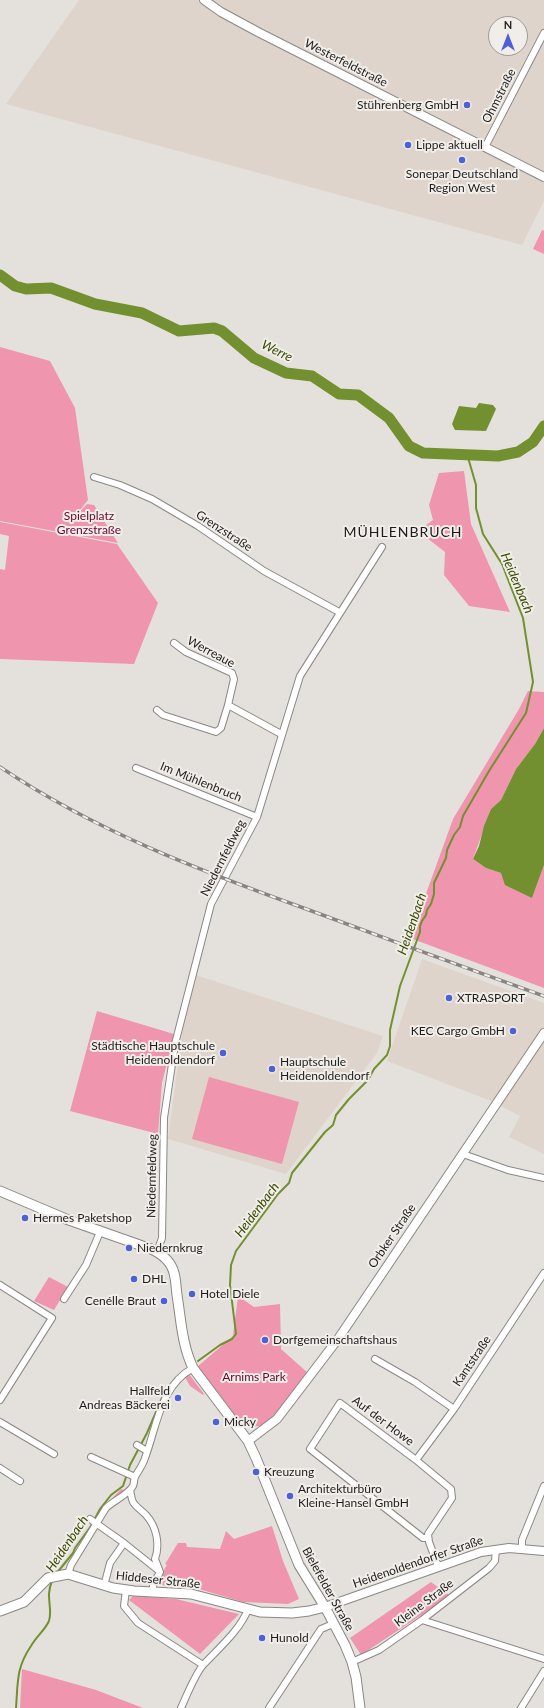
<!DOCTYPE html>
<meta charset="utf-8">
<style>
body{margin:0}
#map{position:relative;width:544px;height:1708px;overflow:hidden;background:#e4e1dd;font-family:Lato,sans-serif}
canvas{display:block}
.north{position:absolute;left:488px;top:16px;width:40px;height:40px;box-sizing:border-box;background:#f1eeea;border:1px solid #9d9a98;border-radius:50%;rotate:0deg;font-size:11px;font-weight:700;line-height:16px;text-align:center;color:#1f1d1c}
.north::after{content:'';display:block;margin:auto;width:14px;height:18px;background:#4d60d5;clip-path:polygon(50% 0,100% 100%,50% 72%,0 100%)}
</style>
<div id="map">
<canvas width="544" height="1708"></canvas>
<div class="north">N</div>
</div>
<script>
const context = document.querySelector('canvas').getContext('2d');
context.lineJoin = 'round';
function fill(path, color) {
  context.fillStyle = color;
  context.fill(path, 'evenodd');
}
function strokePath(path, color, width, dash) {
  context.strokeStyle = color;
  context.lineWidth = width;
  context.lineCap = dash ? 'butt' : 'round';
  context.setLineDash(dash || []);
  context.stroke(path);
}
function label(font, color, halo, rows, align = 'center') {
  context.font = font + ' Lato,sans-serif';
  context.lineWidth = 4;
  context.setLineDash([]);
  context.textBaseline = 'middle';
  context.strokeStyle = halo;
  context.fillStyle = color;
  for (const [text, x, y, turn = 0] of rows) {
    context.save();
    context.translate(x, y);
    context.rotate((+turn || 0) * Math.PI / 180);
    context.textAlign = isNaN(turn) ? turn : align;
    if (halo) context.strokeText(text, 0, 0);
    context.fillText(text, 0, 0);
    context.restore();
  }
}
fill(new Path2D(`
 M79,0h465v201l-22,44 -516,-141zM496,24h24v24h-24z
 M422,959l122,44v151l-35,-17 11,-21 -29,-15 -104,-40z
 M196,975l187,61 -6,17 -91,121 -118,-35 14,-106z`), '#ded4cb');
fill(new Path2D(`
 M542,230l2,1v23l-11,-5z
 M0,347l50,14 25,47 13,92 -17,21 16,-17 7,1 24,38 -118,-22z
 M464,471l7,53 39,88 -41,-6 -25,-31 1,-23 -27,-21 15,-11 -4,-15 10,-32z
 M0,522l117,22 41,59 -24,61 -134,-5v-90l5,1 4,-34 -9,-2z
 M528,691l16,1v36l-9,16 -19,25 -15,31 -10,9 -18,50 13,9 15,5 31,25 12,-33v123l-134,-50 43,-119 66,-110z
 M97,1011l77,23 -12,49 -4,51 -88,-23z
 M209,1077l90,25 -17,62 -90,-25z
 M49,1277l19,10 -14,23 -20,-9z
 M238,1296l16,11 26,-3 1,45 27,24c-9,12 -32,45 -43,51 -10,5 -19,1 -27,-3l-41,-54 36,-31z
 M189,1374l15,20 -1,1 -13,-9 -5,-9z
 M130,1481h2v2l-10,10 -17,13 16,-17 3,1 5,-5z
 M272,1526l11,35 16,38 -11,5 -45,-2 -44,-13 -37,-4c-3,-7 1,-14 5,-20l-2,-1 13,-21h8l1,4 33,2 6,-18 8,8z
 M431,1582l19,14 -89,59 -11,-17z
 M133,1596l43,3 63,15 -39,40 -71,-54z
 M22,1669l74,21 47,18h-123z`), '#ef95ad');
fill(new Path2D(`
 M479,403l14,2 3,4 -10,22 -31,-1 -3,-6 7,-18 17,2z
 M544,728v137l-12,33 -27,-13 -4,-12 -15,-5 -13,-9 6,-13 5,-20 7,-17 10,-9 15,-31 19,-25z`), '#72902f');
strokePath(new Path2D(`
 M198,1361l22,-16 12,-6 4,-5 -6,-49 1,-20 5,-14 42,-57 11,-11 3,-10 33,-41 8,-7 3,-10 13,-16 19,-19 6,-11 13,-14 3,-9v-16l10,-44 20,-54v-6l2,-5 4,-6 1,-5 4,-6 3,-10v-11l12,-25 1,-8 7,-15 6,-8 3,-11 26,-45 37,-58 7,-31 -10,-64 -21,-54 -19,-30 -7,-26v-23l-9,-31
 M56,1574l17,-21 2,-5 16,-22 9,-17 11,-14 12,-9 7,-21 17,-32 15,-35
 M16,1708c2,-26 0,-40 15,-62 5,-9 14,-16 18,-25 4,-13 -4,-24 3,-40`), '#72902f', 2);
strokePath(new Path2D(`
 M0,275l15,11 11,3 25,-1 44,16 47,9 37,18 35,-3 8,3 32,27 32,15 26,3 27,18 19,1 31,23 20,28 14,7 75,3 20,-4 15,-10 11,-16`), '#72902f', 11);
const minor = new Path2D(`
 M485,147l59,-114
 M94,477l26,8 32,14 46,27 66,45 75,41
 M174,643l12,9 46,21 2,6 -6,26 53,29
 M157,710l6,5 53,17 5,-4 7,-23
 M136,768l121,49
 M463,1154l45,16 36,8
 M157,1252l5,-14 2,-120 11,-74 36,-140 46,-87 43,-141 82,-129
 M0,1285l52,33 -52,82
 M64,1299l22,-34 14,-33
 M375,1359l40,23 39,27
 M0,1422l54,32
 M137,1445l10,6
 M91,1457l44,20
 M416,1460l38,-51 90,-136
 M0,1468l20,13
 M130,1490c1,3 1,8 3,12 3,5 9,9 13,13 11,12 14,30 9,44l5,13 -7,13v6
 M90,1519l34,24 35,28
 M428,1538h-5l-113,-89 30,-46 76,57 35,29 1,9 -24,36 1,8 9,24
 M522,1549v-9l22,-54
 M68,1574l3,-9 35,-57c7,-7 23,-14 27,-22 1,-2 1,-6 2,-9 3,-6 8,-12 10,-19 12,-32 15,-72 48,-90
 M104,1586l6,-23 14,-20
 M126,1590l-2,16 14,17 65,42
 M422,1620l122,39
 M352,1662l27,-12 43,-30 67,-52 6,-7 1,-12
 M181,1708c5,-11 15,-36 23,-44 14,-15 37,-35 44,-55
 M269,1708l52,-79 12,-5
 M521,1708l23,-37`);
const tertiary = new Path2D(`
 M204,0l17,12 37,20 286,145
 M248,1441l29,-22 61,-80 206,-306
 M325,1607l156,-55 28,-4 35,3`);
const secondary = new Path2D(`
 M0,1191l66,28 85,30c11,5 20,12 23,24 2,7 2,15 3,22 4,25 5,50 16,73l55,73 8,17 43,107 26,42 20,38 7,17 4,15 4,31
 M0,1611l24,-9 24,-24 20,-4 45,14 21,3 57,3 69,18 32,1 17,-2 16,-4`);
strokePath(minor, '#8a8784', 8);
strokePath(tertiary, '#8a8784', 10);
strokePath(secondary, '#8a8784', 11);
strokePath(minor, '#fff', 6);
strokePath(tertiary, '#fff', 8);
strokePath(secondary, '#fff', 9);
const rail = new Path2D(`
 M0,767c95,64 201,104 309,143 78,29 157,58 235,86`);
strokePath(rail, '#878482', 3.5);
strokePath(rail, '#f1eeea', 2, [6]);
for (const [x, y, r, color] of [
 [467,105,4,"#4d60d5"],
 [408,145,4,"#4d60d5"],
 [462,160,4,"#4d60d5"],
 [449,998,4,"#4d60d5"],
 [513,1031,4,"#4d60d5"],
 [223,1053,4,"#4d60d5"],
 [272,1069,4,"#4d60d5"],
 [25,1218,4,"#4d60d5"],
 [129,1248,4,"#4d60d5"],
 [134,1279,4,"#4d60d5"],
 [192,1294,4,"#4d60d5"],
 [164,1301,4,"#4d60d5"],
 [265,1340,4,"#4d60d5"],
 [178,1398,4,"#4d60d5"],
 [216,1422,4,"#4d60d5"],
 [256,1472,4,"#4d60d5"],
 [290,1496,4,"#4d60d5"],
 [262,1638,4,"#4d60d5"]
]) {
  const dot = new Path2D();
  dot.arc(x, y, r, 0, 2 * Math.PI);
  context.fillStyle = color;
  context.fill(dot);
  strokePath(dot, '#f1eeea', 1.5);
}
label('12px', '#1f1d1c', '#f1eeea', [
 ["Westerfeldstraße",346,63,27],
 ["Ohmstraße",499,96,-63],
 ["Grenzstraße",224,531,33],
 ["Werreaue",211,652,28],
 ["Im Mühlenbruch",201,782,22],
 ["Niedernfeldweg",223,858,-63],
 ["Niedernfeldweg",152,1176,-89],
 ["Orbker Straße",392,1236,-56],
 ["Kantstraße",472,1361,-56],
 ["Auf der Howe",383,1421,37],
 ["Heidenoldendorfer Straße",418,1562,-19],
 ["Hiddeser Straße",158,1580,6],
 ["Bielefelder Straße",328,1589,61],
 ["Kleine Straße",424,1603,-37]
]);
label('12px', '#1f1d1c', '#f1eeea', [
 ["Stührenberg GmbH",459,105,"right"],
 ["Lippe aktuell",416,145],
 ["Sonepar Deutschland",462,174,"center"],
 ["Region West",462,188,"center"],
 ["XTRASPORT",457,998],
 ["KEC Cargo GmbH",505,1031,"right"],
 ["Städtische Hauptschule",215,1046,"right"],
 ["Heidenoldendorf",215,1060,"right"],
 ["Hauptschule",280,1062],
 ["Heidenoldendorf",280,1076],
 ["Hermes Paketshop",33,1218],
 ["Niedernkrug",137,1248],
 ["DHL",142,1279],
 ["Hotel Diele",200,1294],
 ["Cenélle Braut",156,1301,"right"],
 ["Dorfgemeinschaftshaus",273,1340],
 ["Hallfeld",170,1391,"right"],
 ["Andreas Bäckerei",170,1405,"right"],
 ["Micky",224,1422],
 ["Kreuzung",264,1472],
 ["Architekturbüro",298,1489],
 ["Kleine-Hansel GmbH",298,1503],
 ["Hunold",270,1638]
], 'left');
label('12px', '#65062f', '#f1eeea', [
 ["Spielplatz",89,516],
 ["Grenzstraße",89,530],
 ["Arnims Park",254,1377]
]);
label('italic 13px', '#374a00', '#f1eeea', [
 ["Werre",277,351,26],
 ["Heidenbach",517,583,67],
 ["Heidenbach",412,924,-71],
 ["Heidenbach",257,1210,-53],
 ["Heidenbach",67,1544,-56]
]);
context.letterSpacing = '1px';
label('14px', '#1f1d1c', '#f1eeea', [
 ["MÜHLENBRUCH",403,532]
]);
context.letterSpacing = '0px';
</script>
